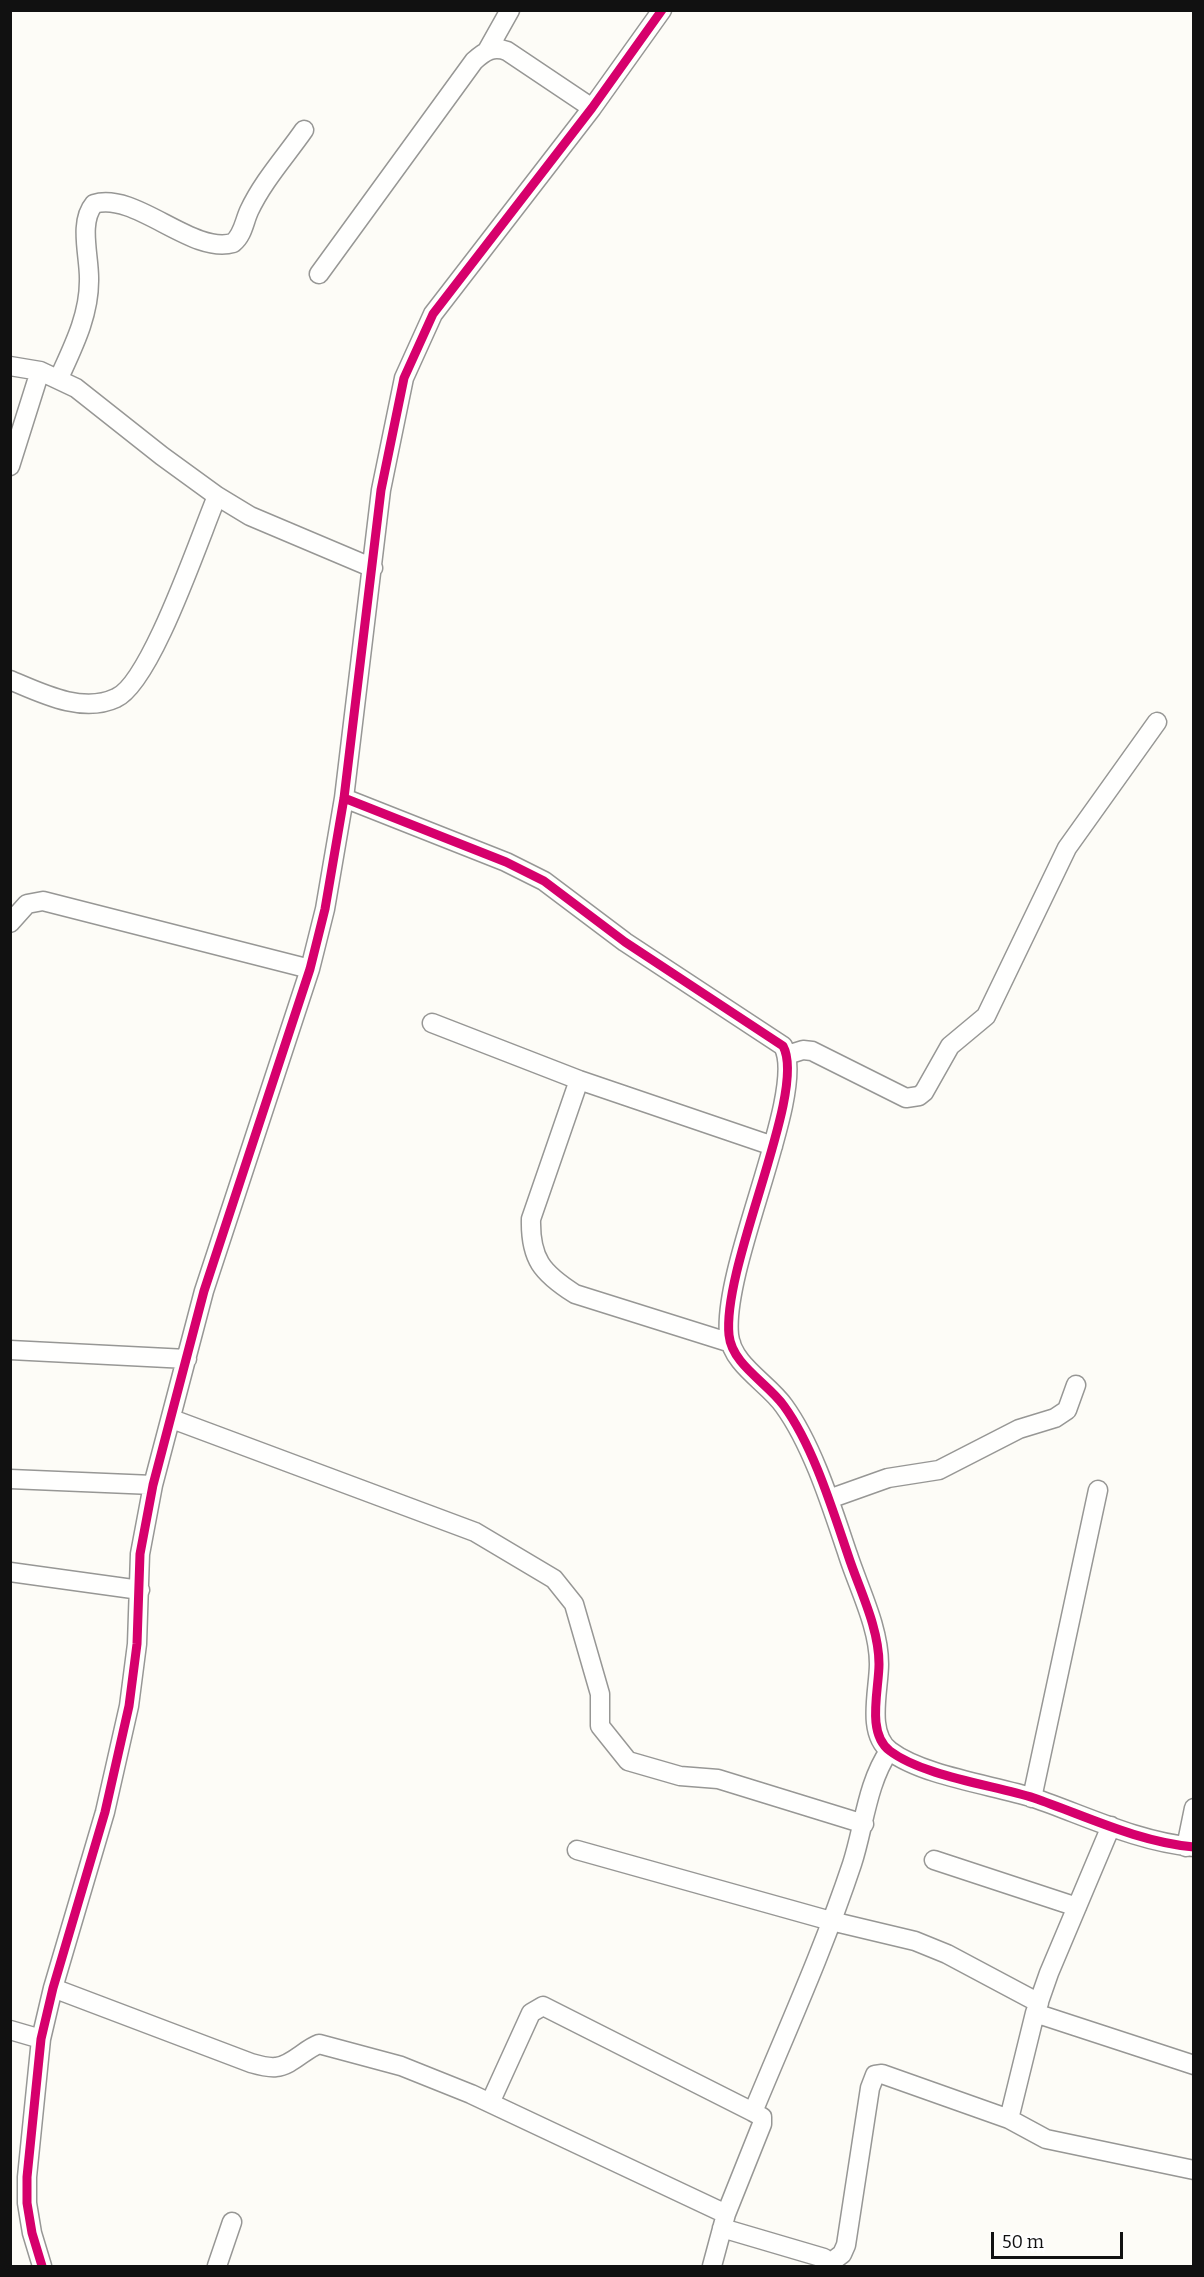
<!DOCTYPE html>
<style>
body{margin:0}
#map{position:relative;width:1204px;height:2277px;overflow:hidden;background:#fdfcf7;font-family:Bitter,serif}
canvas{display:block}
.frame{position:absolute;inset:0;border:12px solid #111;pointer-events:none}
.scale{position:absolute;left:991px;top:2232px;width:132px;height:27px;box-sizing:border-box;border:3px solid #111;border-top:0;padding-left:8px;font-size:18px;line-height:21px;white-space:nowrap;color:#111;-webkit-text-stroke:4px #fff;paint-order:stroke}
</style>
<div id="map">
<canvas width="1204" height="2277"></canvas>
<div class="frame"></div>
<div class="scale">50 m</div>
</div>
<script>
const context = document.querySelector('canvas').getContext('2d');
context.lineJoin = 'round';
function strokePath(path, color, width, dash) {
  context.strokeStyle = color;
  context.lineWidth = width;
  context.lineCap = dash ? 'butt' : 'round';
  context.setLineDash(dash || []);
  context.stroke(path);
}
const street = new Path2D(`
 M487,51l23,-41
 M319,274l155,-213c11,-10 19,-15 33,-10l85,57
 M10,366l30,5 36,17 86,68 55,40 33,20 123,52
 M59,378c14,-31 30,-62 30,-97 1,-23 -11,-58 5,-77 41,-13 98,51 139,39 10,-8 11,-21 16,-32 14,-30 37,-55 55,-81
 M10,466l30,-95
 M10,680c31,13 72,34 106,18 35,-15 84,-162 101,-202
 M344,798l162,64 38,19 81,61 158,104c25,45 -61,218 -54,289 3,30 39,48 55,71 29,40 48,102 64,149 11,34 31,72 31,109 0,26 -13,69 11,87 33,25 103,34 144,47 52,18 104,44 160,49
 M10,923l17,-19 16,-3 267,68
 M432,1023l147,57 194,66
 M787,1055l16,-5 9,1 94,47 13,-2 5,-4 26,-46 36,-30 81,-168 90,-126
 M579,1080l-48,139c-1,40 11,54 44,75l156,49
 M10,1350l177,9
 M172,1419l303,113 79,47 20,25 26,90v32l28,35 52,15 38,3 146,45
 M10,1479l143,6
 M829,1499l59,-21 51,-8 80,-41 36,-11 12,-8 9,-25
 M10,1572l130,18
 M1032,1798l66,-308
 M1186,1847l8,-39
 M577,1850l254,71 84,20 32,13 92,49
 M934,1860l143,47
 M53,1988l198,75c7,2 17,5 25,4 15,-1 29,-18 43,-23l82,22 70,28 255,120
 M1035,2013l14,-40 62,-147
 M10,2030l31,9
 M490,2103l41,-90 12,-7 210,106
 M1009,2119l37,20 148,31
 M722,2228l102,30 6,8
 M830,2263l12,-9 4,-9 24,-157 5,-13 7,-1 127,45 26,-106 159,52
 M42,2266l-10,-33 -5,-30v-26l14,-138 12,-51 52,-176 24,-106 8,-62 3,-90 13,-69 51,-194 106,-322 15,-60 19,-111 37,-308 23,-112 29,-64 159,-206 70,-98
 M217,2266l15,-44
 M712,2266l14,-52 36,-90v-7l-9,-5c34,-82 71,-164 99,-248 12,-37 15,-81 37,-113`);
strokePath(street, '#979795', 21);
strokePath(street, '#fffffe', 18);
strokePath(new Path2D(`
 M344,798l162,64 38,19 81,61 158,104c25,45 -61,218 -54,289 3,30 39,48 55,71 29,40 48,102 64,149 11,34 31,72 31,109 0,26 -13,69 11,87 33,25 103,34 144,47 52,18 104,44 160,49
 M42,2266l-10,-33 -5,-30v-26l14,-138 12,-51 52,-176 24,-106 8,-62 3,-90 13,-69 51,-194 106,-322 15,-60 19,-111 37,-308 23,-112 29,-64 159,-206 70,-98`), '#d6006c', 9);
</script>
